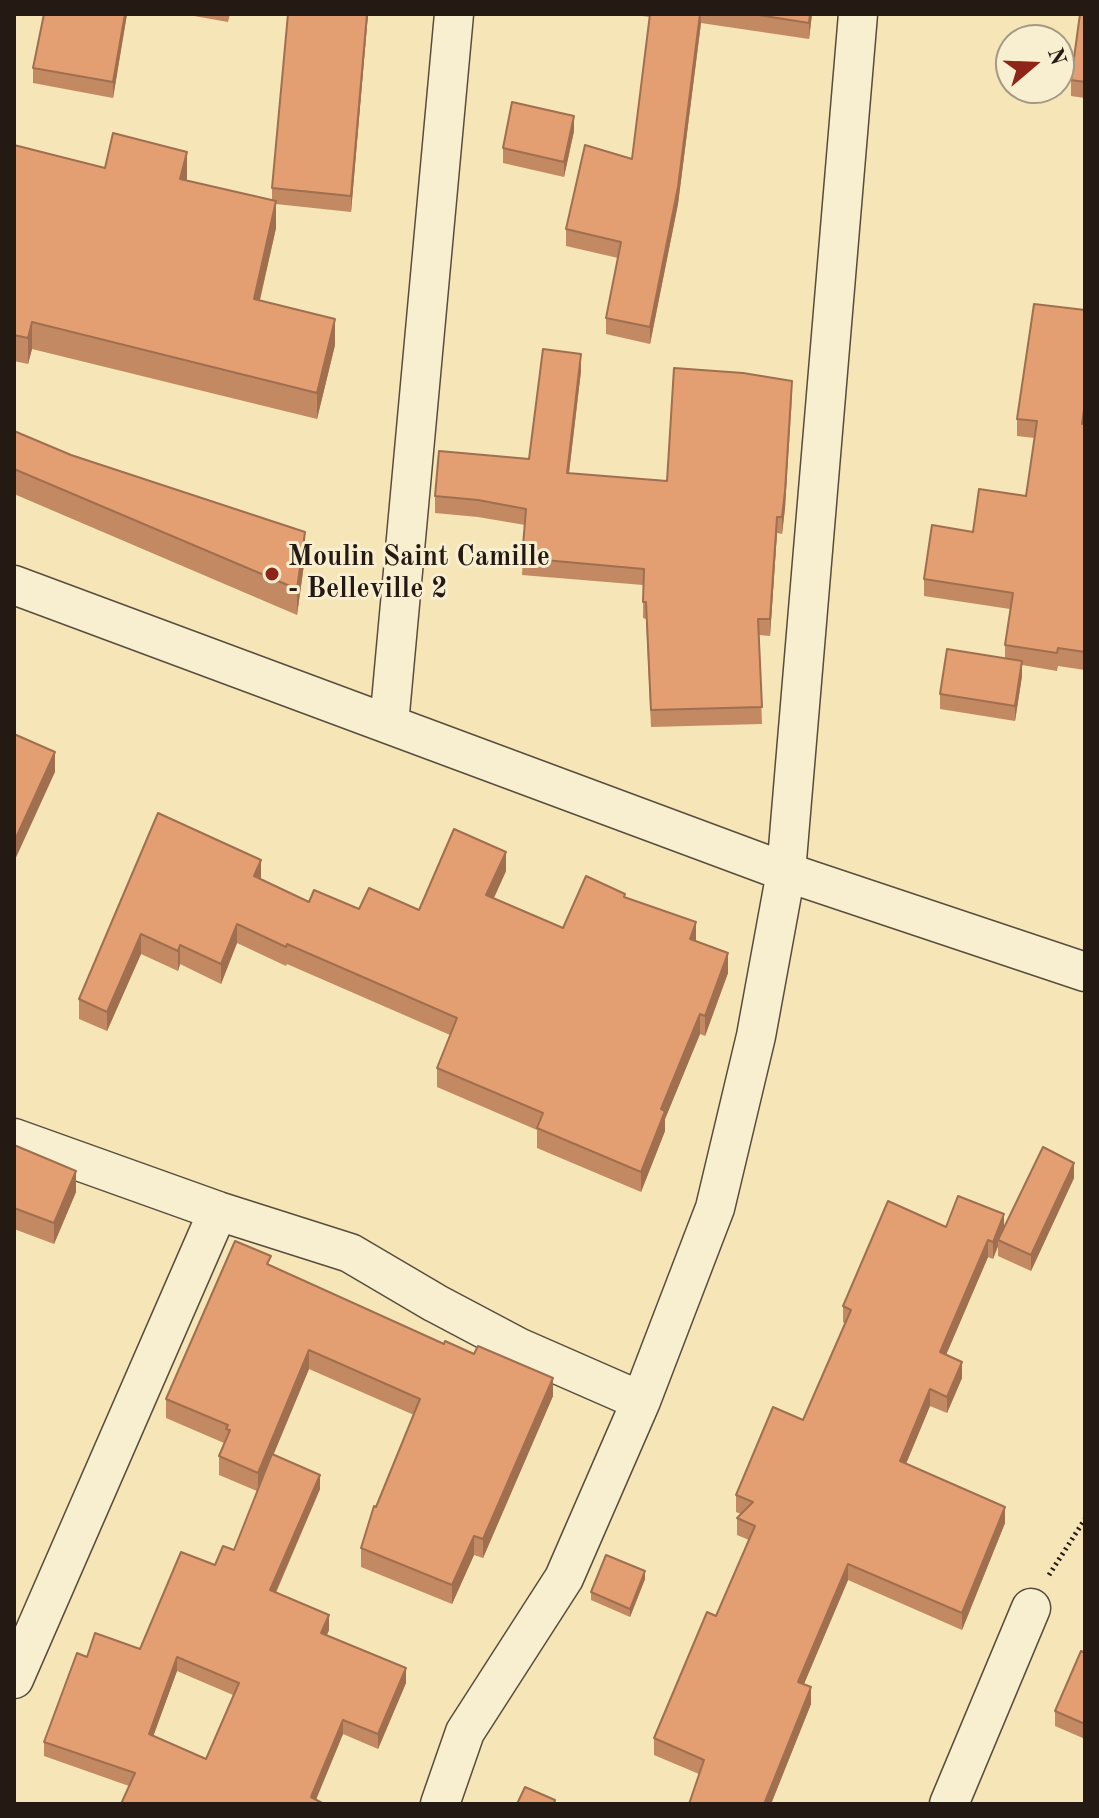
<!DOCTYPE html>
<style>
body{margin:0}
#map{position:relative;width:1099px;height:1818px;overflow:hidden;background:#f5e5b7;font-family:"Old Standard TT",serif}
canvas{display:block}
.frame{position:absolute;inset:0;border:16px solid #241a13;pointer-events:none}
.north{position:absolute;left:995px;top:24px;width:80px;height:80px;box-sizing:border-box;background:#f8eed0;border:2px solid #a39984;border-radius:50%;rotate:71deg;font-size:22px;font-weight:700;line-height:32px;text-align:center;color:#241a13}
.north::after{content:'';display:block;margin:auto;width:28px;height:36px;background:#8f2418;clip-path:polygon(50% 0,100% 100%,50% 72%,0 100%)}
</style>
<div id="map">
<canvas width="1099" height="1818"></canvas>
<div class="frame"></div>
<div class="north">N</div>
</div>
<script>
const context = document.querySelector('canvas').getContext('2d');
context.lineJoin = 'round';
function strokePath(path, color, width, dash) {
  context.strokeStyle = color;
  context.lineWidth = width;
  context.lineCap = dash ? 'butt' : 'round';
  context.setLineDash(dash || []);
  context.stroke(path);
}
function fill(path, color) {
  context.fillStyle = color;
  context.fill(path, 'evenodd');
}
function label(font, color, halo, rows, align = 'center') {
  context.font = font + ' "Old Standard TT",serif';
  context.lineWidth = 6;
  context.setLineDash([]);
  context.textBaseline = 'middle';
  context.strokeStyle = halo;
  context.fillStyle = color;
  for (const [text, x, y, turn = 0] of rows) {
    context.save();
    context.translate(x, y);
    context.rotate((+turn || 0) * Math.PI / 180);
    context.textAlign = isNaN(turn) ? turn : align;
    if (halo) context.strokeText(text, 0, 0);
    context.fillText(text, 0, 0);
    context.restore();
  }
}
const street = new Path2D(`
 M14,585l772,287 299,100
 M389,724l65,-710
 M14,1138l204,73 132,42 85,50 85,45 121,53
 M14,1679l204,-468
 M440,1804l25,-72 99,-154 77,-177 74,-193 41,-172 30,-164 72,-858
 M949,1804l82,-196`);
strokePath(street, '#584d3c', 41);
strokePath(new Path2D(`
 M1049,1575l36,-56`), '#241a13', 5, [2, 4]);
strokePath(street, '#f8eed0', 38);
fill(new Path2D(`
 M127,14l-14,84 -80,-15v-15z
 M183,14h47l-2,8z
 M368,14l-17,198 -75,-8v24l-16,72 75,45 -18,74 -285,-70 -4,15 -14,-3v-216l91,23 82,10 -1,3 86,19v-12z
 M626,14h186l-3,25 -108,-16 -23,181 -28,140 -44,-10v-16l12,-60 -52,-12v-17l66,-70 18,-142z
 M1085,14v84l-14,-2v-16z
 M574,131l-10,46 -61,-14v-15z
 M1085,310v360l-27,-4 -1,5 -35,-6v11l-7,45 -75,-12v-15l65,-36v-13l5,-36 -86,-13v-17l49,-47 53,-36 9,-58 -18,-2v-17z
 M581,371l-12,102 98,8 125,-83 -7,110 -3,26 -5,-1 -7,103 -11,-1 3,89 -111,3 -5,-108 -3,-1v-33l-121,-10 3,-50 -47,-8 -43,-4v-17l94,-37z
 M14,431l291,126 -8,58 -283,-121z
 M158,813l103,67 48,22 50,7 60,1 87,-39 -12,27 69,30 62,-30 71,43 32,32 -23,63 -5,-2 -35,85v12l-24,61 -104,-44v-18l-100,-43v-19l13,-33 -163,-71 -1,2 -49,-23 -16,41 -41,-20 -2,7 -37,-17 -34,77 -28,-12v-20z
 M14,1145l62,47 -22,52 -40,-15z
 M1074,1178l-43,93 -33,-15v-10l-5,13 -5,-2 -42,98 16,23 -15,35 -17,-7 -24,58 99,59 -43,107 -114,-50 -44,104 7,20 -40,100h-82l10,-30 -45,-19v-17l62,-122 33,-76 -12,-5v-17l4,-4 -5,-2v-17l67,-75 42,-96 -2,-2v-16l103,-79 58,1z
 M271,1266l282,130 -70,162 -9,-3 -22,49 -91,-37v-19l15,-41 38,-92 -105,-46 -36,86 47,34 -44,104 53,37 -2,5 79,48 -28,66 -35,-15 -27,66 -187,-14 -85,-30v-14l43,-85 53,-8 75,-84 19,-15 23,-59 -38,-16v-19l5,-13 -58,-25v-19zM177,1671l56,24 -27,64 -53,-23z
 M645,1579l-15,38 -39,-17v-8z
 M1085,1653v86l-30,-13v-15z`), '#c38962');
fill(new Path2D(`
 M125,14h2l-14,84v-16z
 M367,14h1l-17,198v-16z
 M700,14l1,9 -23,181 -28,140v-17z
 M810,14h2l-3,25v-16z
 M574,116v15l-10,46v-15z
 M187,152v26l-7,28v-27z
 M276,201v27l-22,97v-26z
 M335,319v26l-18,74v-26z
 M32,322v27l-4,15v-26z
 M581,354v17l-14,118v-16z
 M792,381l-7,127 -3,26v-17z
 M1085,402v17l-3,22v-17z
 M777,517v16l-7,103v-17z
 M305,532v25l-8,58v-26z
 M1022,661v15l-7,45v-15z
 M55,752v20l-41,90v-20z
 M506,852v19l-20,44v-20z
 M261,860v20l-7,-4z
 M696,922v20l-6,-3z
 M237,924v19l-16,41v-20z
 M141,934v20l-34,77v-19z
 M180,945v19l-2,7v-20z
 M728,953v20l-23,63v-20z
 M700,1014v20l-35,85v12l-24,61v-20l20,-63z
 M1074,1163v15l-43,93v-16z
 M76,1171v21l-22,52v-21z
 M1004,1214v16l-6,10v6l-5,13v-17z
 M988,1240v17l-48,112v-17z
 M309,1350v19l-51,123v-19z
 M962,1362v16l-15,35v-16z
 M553,1378v18l-70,162v-19z
 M930,1389v17l-30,72v-17z
 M320,1475v14l-50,116v-15z
 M1005,1507v16l-43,107v-17z
 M474,1536v19l-22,49v-19z
 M848,1564v16l-50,118v-16z
 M645,1571v8l-15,38v-8z
 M329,1615v15l-8,17v-14z
 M177,1657v14l-28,77v-14z
 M406,1668v15l-28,66v-15z
 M811,1687v17l-40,100h-7z
 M343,1720v14l-29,70 -3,-7z`), '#9f6f50');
const building = new Path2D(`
 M44,14h81l-12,68 -80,-14z
 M288,14h79l-16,182 -79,-8z
 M650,14h50l-22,173 -28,140 -44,-9 15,-76 -55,-13 19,-84 47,14z
 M752,14h58l-1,9z
 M1080,14h5v68l-14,-2z
 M512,102l62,14 -10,46 -61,-14z
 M113,133l74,19 -7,27 96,22 -22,98 81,20 -18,74 -285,-71 -4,16 -14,-3v-190l91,23z
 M1034,304l51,6v92l-3,22h3v228l-27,-4 -1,5 -52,-8 8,-52 -89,-14 8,-54 41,7 6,-43 47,7 11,-75 -20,-2z
 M543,349l38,5 -14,119 100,8 7,-113 69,5 49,8 -7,110 -3,26h-5l-7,102h-12l4,88 -111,3 -5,-108h-3l1,-33 -122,-11 4,-49 -48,-9 -43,-4 4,-45 90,8z
 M14,431l57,24 234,77 -8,57 -283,-120z
 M947,649l75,12 -7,45 -75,-12z
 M14,734l41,18 -41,90z
 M158,813l103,47 -7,16 55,26 5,-12 45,19 10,-21 50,22 35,-81 52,23 -20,43 77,33 23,-52 39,18 -1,3 72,25 -6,17 38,14 -23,63 -5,-2 -39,95 4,2 -24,61 -104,-44 6,-15 -106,-45 20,-50 -170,-74 -1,3 -49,-23 -16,40 -41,-19 -2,6 -37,-17 -34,78 -28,-13z
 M14,1145l62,26 -22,52 -40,-15z
 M1043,1147l31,16 -43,92 -33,-15z
 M958,1196l46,18 -11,28 -5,-2 -48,112 22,10 -15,35 -17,-8 -30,72 105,46 -43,106 -114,-49 -50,118 13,5 -47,117h-75l15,-44 -50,-22 53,-126 9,4 39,-90 -18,-8 16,-16 -17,-7 37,-88 30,13 48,-110 -8,-4 45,-105 58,26z
 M235,1241l36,15 -4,8 177,80 1,-3 29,13 4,-8 75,32 -70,161 -9,-3 -22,49 -91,-37 13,-42 2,1 44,-108 -111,-49 -51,123 -39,-17 11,-26 -4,-1 2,-4 -62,-26z
 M272,1454l48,21 -50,115 59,25 -8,18 85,35 -28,66 -35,-14 -32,77 13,7h-203l14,-31 -91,-31 33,-89 10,4 8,-24 45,16 41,-97 34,13 8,-19 11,4zM177,1657l62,26 -33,76 -57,-25z
 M606,1555l39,16 -15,38 -39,-17z
 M1081,1651l4,2v71l-30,-13z
 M525,1787l30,13 -1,4h-37z`);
fill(building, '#e39f72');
strokePath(building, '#9f6f50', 2);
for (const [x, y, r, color] of [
 [272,574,8,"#8f2418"]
]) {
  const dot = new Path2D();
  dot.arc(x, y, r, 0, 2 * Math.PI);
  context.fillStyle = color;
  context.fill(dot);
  strokePath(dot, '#f8eed0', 3);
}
label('bold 28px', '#241a13', '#f8eed0', [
 ["Moulin Saint Camille",288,558],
 ["- Belleville 2",288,590]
], 'left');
</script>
